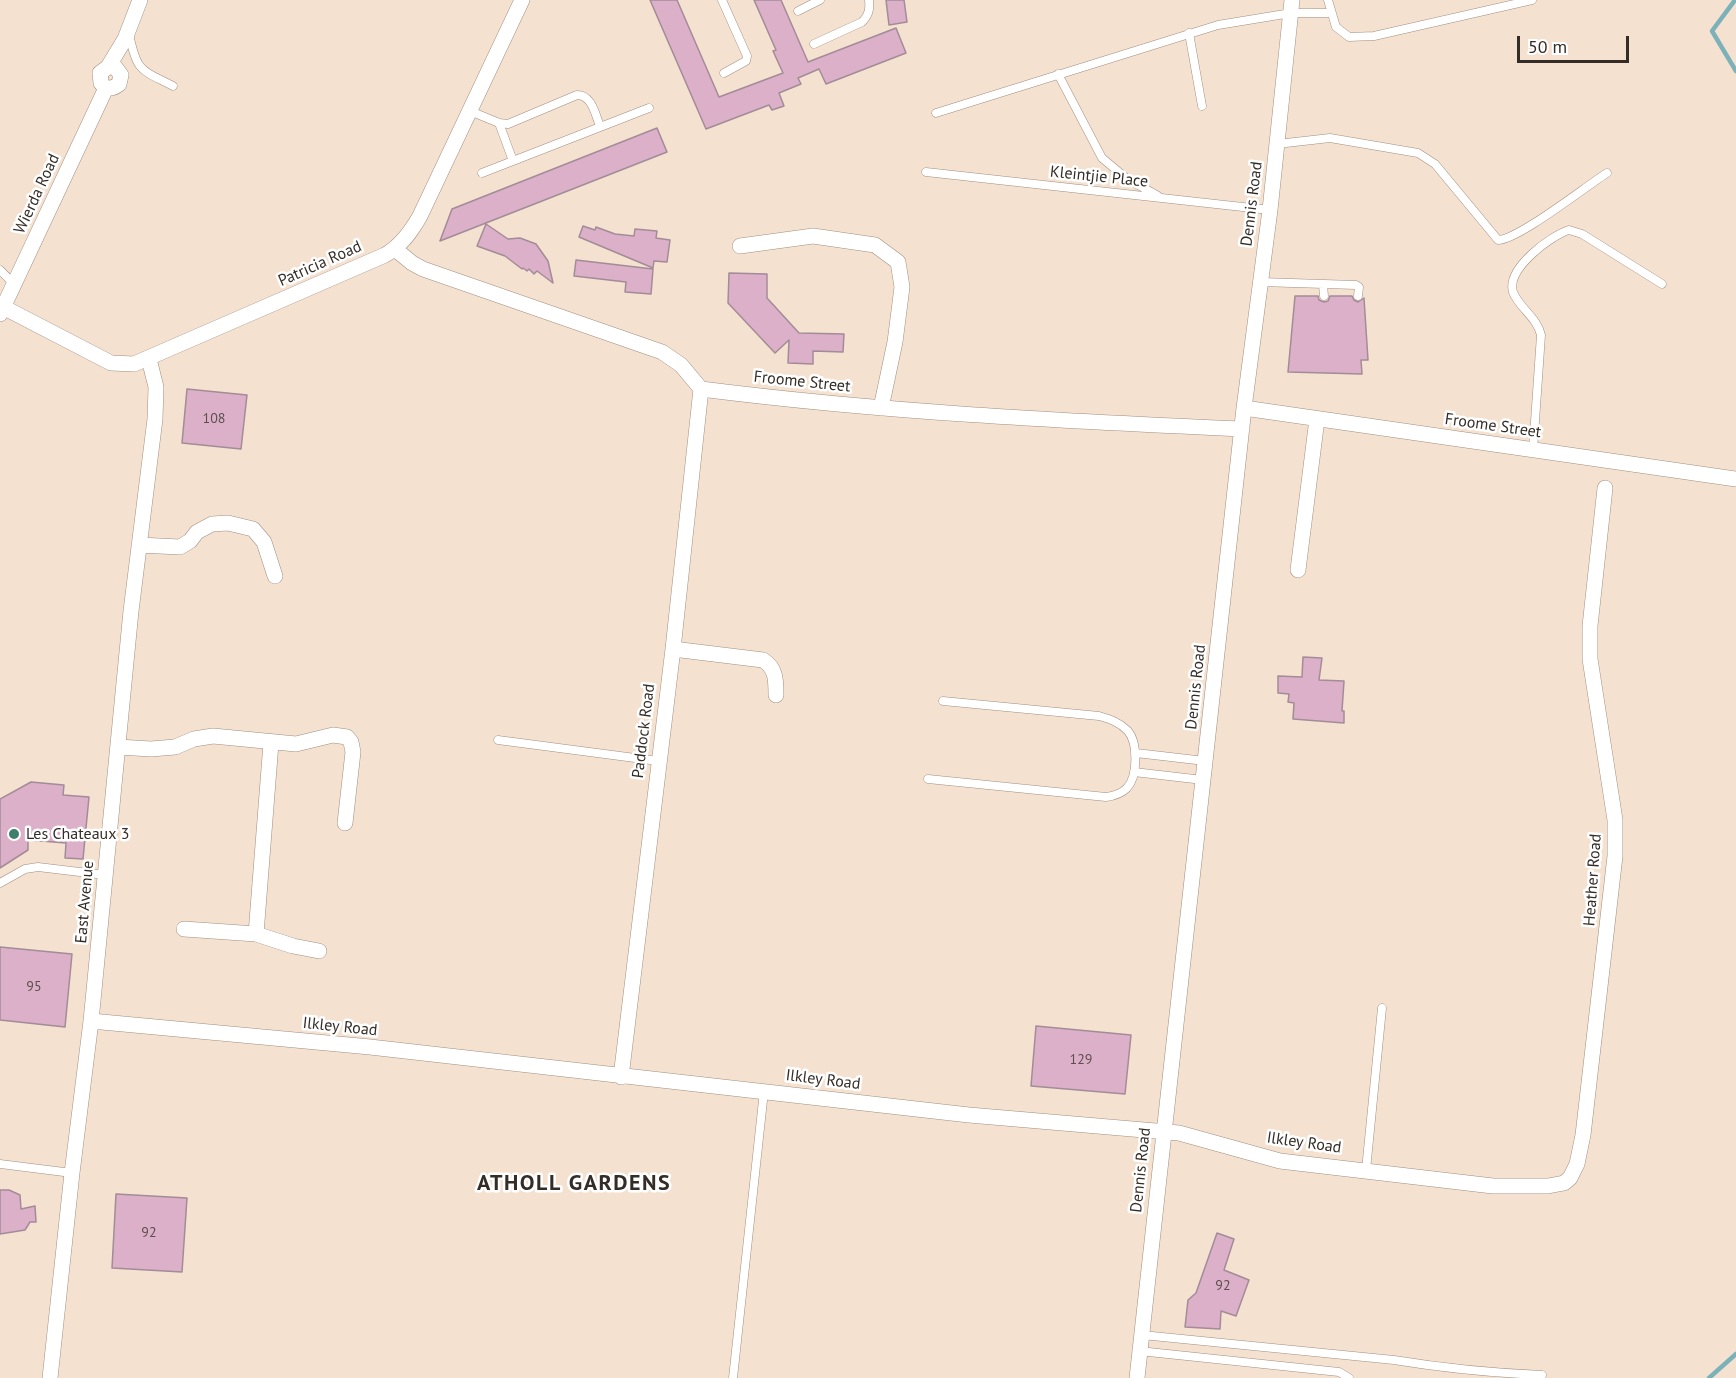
<!DOCTYPE html>
<style>
body{margin:0}
#map{position:relative;width:1736px;height:1378px;overflow:hidden;background:#f5e1d0;font-family:"PT Sans",sans-serif}
canvas{display:block}
.scale{position:absolute;left:1517px;top:36px;width:112px;height:27px;box-sizing:border-box;border:3px solid #342d27;border-top:0;padding-left:8px;font-size:18px;line-height:21px;white-space:nowrap;color:#342d27;-webkit-text-stroke:4px #fff;paint-order:stroke}
</style>
<div id="map">
<canvas width="1736" height="1378"></canvas>
<div class="scale">50 m</div>
</div>
<script>
const context = document.querySelector('canvas').getContext('2d');
context.lineJoin = 'round';
function strokePath(path, color, width, dash) {
  context.strokeStyle = color;
  context.lineWidth = width;
  context.lineCap = dash ? 'butt' : 'round';
  context.setLineDash(dash || []);
  context.stroke(path);
}
function fill(path, color) {
  context.fillStyle = color;
  context.fill(path, 'evenodd');
}
function label(font, color, halo, rows, align = 'center') {
  context.font = font + ' "PT Sans",sans-serif';
  context.lineWidth = 5;
  context.setLineDash([]);
  context.textBaseline = 'middle';
  context.strokeStyle = halo;
  context.fillStyle = color;
  for (const [text, x, y, turn = 0] of rows) {
    context.save();
    context.translate(x, y);
    context.rotate((+turn || 0) * Math.PI / 180);
    context.textAlign = isNaN(turn) ? turn : align;
    if (halo) context.strokeText(text, 0, 0);
    context.fillText(text, 0, 0);
    context.restore();
  }
}
strokePath(new Path2D(`
 M1735,0l-23,31 24,40
 M1709,1378l27,-24`), '#7bb2b9', 4.5);
const building = new Path2D(`
 M650,0h27l42,97 64,-24 -10,-22 3,-1 -22,-50h27l27,62 88,-34 10,25 -80,31 -7,-15 -21,9 3,6 -22,9 5,13 -12,4 -3,-5 -63,24z
 M886,0h18l3,22 -18,3z
 M657,128l10,24 -227,89 12,-32z
 M486,224l22,15 12,-1 16,6 12,17 5,22 -16,-12 -3,3 -5,-5 -2,2 -4,-3 -1,1 -17,-13 -28,-10z
 M583,226l12,4 1,-3 19,7 19,2 1,-7 22,2 -1,7 14,2 -3,22 -13,-1 -1,7 -74,-31z
 M576,260l77,9 -2,25 -26,-2 1,-10 -52,-6z
 M729,273l38,1v24l32,35 45,1 -1,18 -30,-1v13l-25,-1 1,-23 -14,13 -47,-50z
 M1295,296h23l1,4 5,2 4,-1 2,-5h22l2,4 4,2 6,-4 4,62h-7l1,14 -74,-2z
 M187,389l60,6 -6,54 -59,-6z
 M1303,657l19,1 -3,22 25,1 -2,30h2v12l-51,-4 1,-16 -6,-1 1,-8 -11,-1v-17l24,1z
 M31,782l33,3 -1,10 26,2 -6,62 -18,-1 1,-15 -38,-3v10l-28,18v-69z
 M0,947l72,7 -7,73 -65,-7z
 M1036,1026l95,9 -6,59 -94,-8z
 M0,1190h9l11,5 1,14 14,-3 1,16h-6l-5,8 -25,4z
 M116,1194l71,4 -5,74 -70,-4z
 M1217,1233l17,6 -10,31 25,10 -13,36 -15,-5 -1,18 -35,-2 3,-27 8,-7z`);
fill(building, '#dbb0c8');
strokePath(building, '#a28c98', 1.5);
const lane = new Path2D(`
 M722,0l25,56 -1,5 -22,12
 M1328,0l8,27 13,10 25,-1 158,-36
 M798,11l22,-11
 M1189,33l13,73
 M129,34c8,38 11,35 44,52
 M814,44l48,-22c7,-7 8,-13 7,-22
 M1058,74l44,84 24,20 32,18
 M470,111l29,12 9,1 69,-29c15,0 18,19 23,31
 M936,113l282,-88 73,-12h40
 M499,123l14,38
 M1277,144l53,-6 88,15 17,11 63,76c20,0 88,-54 109,-67
 M926,172l344,38
 M482,173l167,-65
 M0,270l14,14
 M1260,282l96,3 3,2 -1,9
 M1323,285l1,11
 M1533,450l8,-115c-4,-18 -22,-27 -28,-43 -7,-23 37,-56 56,-62l13,4 80,50
 M498,740l160,21
 M1136,753l69,8
 M1134,772l69,8
 M928,779l178,18c8,-1 15,-3 21,-9 11,-12 11,-45 1,-57 -9,-9 -18,-12 -29,-15l-156,-15
 M0,883l25,-14 13,-2 67,8
 M0,1164l72,9
 M1366,1170l16,-162
 M1142,1335l252,25c49,8 98,13 148,15
 M1139,1351l200,21 10,6
 M733,1378l31,-287`);
const street = new Path2D(`
 M108,67h7l6,8 -2,9c-6,5 -13,6 -18,-1l-1,-10 8,-6 17,-28 15,-39
 M740,246l73,-10 62,9 23,17 4,25 -7,55 -14,66
 M395,249l17,14 11,6 239,83 19,13 20,24c180,23 360,32 541,40
 M3,307l108,56 23,1 251,-109c16,-9 26,-23 35,-39l102,-216
 M0,314l106,-226
 M1244,408l492,71
 M139,545l41,2 10,-6 7,-9 15,-8 16,-1 25,6 11,13 11,34
 M1298,570l19,-151
 M673,649l90,11c13,8 13,20 13,35
 M118,747l33,2 24,-2 19,-8 19,-3 83,8 37,-9 14,2 4,5 2,10 -8,71
 M184,929l72,5 37,12 26,5
 M256,934l15,-191
 M91,1021l279,26 599,68 210,18 101,28 213,25h55l16,-3 6,-5 7,-14 6,-29 32,-279v-36l-25,-161v-33l15,-138
 M621,1077l52,-428 28,-260
 M50,1378l22,-205 19,-152 40,-410 24,-192 1,-32 -7,-28
 M1137,1378l107,-970 26,-198 22,-210`);
strokePath(lane, '#a18f80', 9);
strokePath(street, '#a18f80', 16);
strokePath(lane, '#fff', 8);
strokePath(street, '#fff', 15);
for (const [x, y, r, color] of [
 [14,834,6,"#3e7e6c"]
]) {
  const dot = new Path2D();
  dot.arc(x, y, r, 0, 2 * Math.PI);
  context.fillStyle = color;
  context.fill(dot);
  strokePath(dot, '#fff', 2);
}
label('14px', '#5e4e4f', null, [
 ["108",214,419],
 ["95",34,987],
 ["129",1081,1060],
 ["92",149,1233],
 ["92",1223,1286]
]);
label('16px', '#342d27', '#fff', [
 ["Kleintjie Place",1099,177,6],
 ["Wierda Road",37,194,-65],
 ["Dennis Road",1252,204,-83],
 ["Patricia Road",320,264,-24],
 ["Froome Street",802,382,6],
 ["Froome Street",1493,426,8],
 ["Dennis Road",1196,687,-84],
 ["Paddock Road",644,731,-83],
 ["Heather Road",1593,880,-86],
 ["East Avenue",85,902,-85],
 ["Ilkley Road",340,1027,6],
 ["Ilkley Road",823,1080,7],
 ["Ilkley Road",1304,1143,8],
 ["Dennis Road",1141,1170,-84]
]);
label('16px', '#342d27', '#fff', [
 ["Les Chateaux 3",26,834]
], 'left');
context.letterSpacing = '1.5px';
label('bold 22px', '#342d27', '#fff', [
 ["ATHOLL GARDENS",574,1184]
]);
context.letterSpacing = '0px';
</script>
